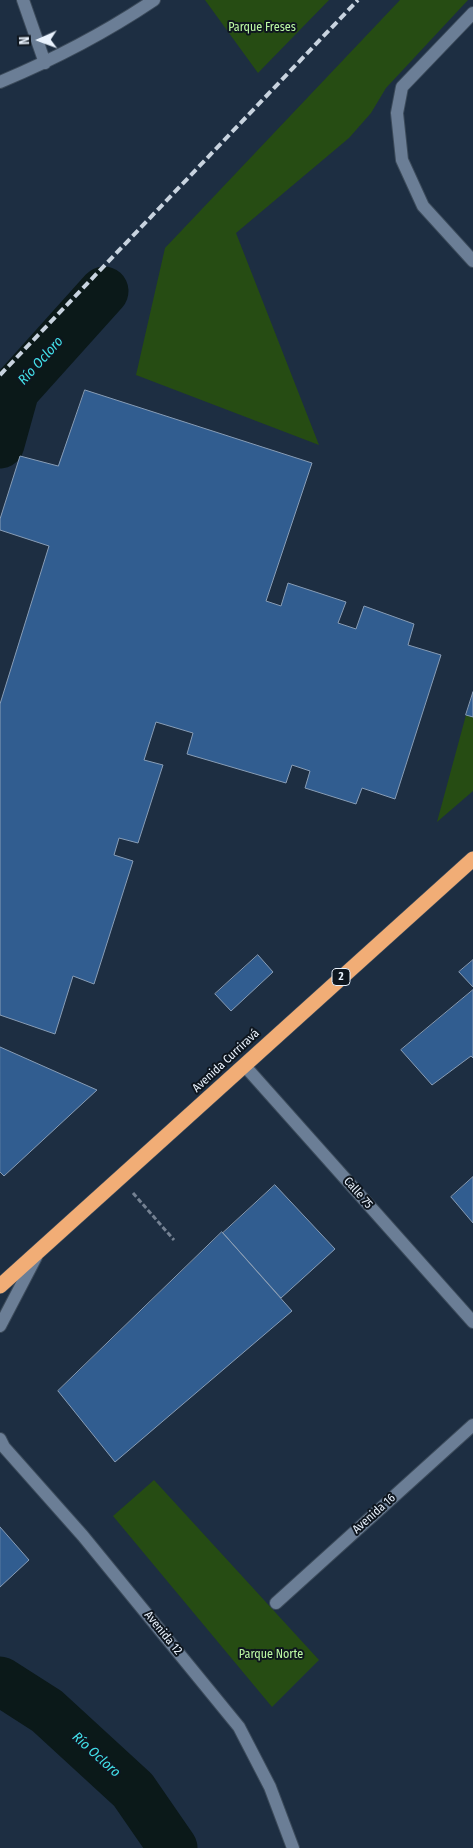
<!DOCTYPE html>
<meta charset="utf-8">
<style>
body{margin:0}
#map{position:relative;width:473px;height:1848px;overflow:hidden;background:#1d2e42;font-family:"Fira Sans Condensed",sans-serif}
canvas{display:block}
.north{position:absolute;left:15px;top:15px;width:50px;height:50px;-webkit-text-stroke:4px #0e161f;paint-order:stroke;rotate:268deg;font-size:14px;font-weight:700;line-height:20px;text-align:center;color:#e9f2fd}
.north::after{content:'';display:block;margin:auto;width:18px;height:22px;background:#e9f2fd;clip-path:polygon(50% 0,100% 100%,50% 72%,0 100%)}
</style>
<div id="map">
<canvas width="473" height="1848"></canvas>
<div class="north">N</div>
</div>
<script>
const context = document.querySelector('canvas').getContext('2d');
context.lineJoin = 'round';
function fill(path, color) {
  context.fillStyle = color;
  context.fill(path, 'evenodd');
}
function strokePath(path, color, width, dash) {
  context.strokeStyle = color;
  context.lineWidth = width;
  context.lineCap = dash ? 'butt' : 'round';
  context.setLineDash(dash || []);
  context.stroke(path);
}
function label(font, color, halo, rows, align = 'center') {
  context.font = font + ' "Fira Sans Condensed",sans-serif';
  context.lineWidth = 4;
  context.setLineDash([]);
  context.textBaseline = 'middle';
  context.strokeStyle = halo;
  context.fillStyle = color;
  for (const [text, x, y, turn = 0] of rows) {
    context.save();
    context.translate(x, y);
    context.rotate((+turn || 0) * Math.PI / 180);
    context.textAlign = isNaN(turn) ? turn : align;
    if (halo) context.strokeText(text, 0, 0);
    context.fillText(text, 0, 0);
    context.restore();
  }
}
fill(new Path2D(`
 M205,0h124l-71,73z
 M400,0h68l-82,88 -15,25 -22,25 -113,95 83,212 -183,-70 29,-127z
 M466,715l7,2v74l-36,31z
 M154,1480l165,180 -47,47 -159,-191z`), '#264c13');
strokePath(new Path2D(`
 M0,444l15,-54 89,-99
 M0,1681l47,30 86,79 40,58`), '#0b1919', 49);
const building = new Path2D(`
 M85,390l227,73 -46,138 15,5 7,-23 58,19 -8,21 18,6 8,-23 50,18 -6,21 33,10 -46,144 -33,-11 -6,16 -51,-16 5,-17 -18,-6 -6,18 -99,-29 6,-21 -37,-11 -12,38 19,5 -25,78 -19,-5 -5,17 19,6 -39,123 -21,-8 -18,58 -55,-19v-311l49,-158 -49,-16v-11l20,-63 38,10z
 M473,692v25l-7,-2z
 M258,955l15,17 -42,39 -16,-17z
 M473,960v27l-14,-15z
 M473,990v68l-2,-2 -39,29 -31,-35z
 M0,1047l97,43 -93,86 -4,-4z
 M473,1177v46l-22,-26z
 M275,1185l60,64 -54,49 -58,-65z
 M222,1232l70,79 -177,151 -57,-71z
 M0,1527l29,33 -29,27z`);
fill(building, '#315d90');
strokePath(building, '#889db6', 1);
const street = new Path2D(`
 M23,0l22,63
 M473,13l-71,74 -5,26 5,47 21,46 50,55
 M0,82c55,-23 105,-49 154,-82
 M276,1603l197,-178`);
const secondary = new Path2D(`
 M244,1065l229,257
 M0,1326l36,-69
 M0,1439l4,8 79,89 156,191 31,60 23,61`);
const highway = new Path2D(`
 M0,1286l473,-427`);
strokePath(street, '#3c4b5b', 14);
strokePath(secondary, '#3c4b5b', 14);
strokePath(highway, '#3c4b5b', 16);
strokePath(new Path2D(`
 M133,1193l41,47`), '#748192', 3, [5, 2.5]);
strokePath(street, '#6b7e96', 12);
strokePath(secondary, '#6b7e96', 12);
strokePath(highway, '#f1ad76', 15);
strokePath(new Path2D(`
 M0,375l358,-375`), '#c8d3df', 4, [8, 4]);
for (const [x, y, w] of [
 [341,977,18]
]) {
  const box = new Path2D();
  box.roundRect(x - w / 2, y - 8.5, w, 17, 4);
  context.fillStyle = '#0e161f';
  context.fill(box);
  strokePath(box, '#e9f2fd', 1);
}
label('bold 11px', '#e9f2fd', null, [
 ["2",341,977]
]);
label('12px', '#bcf9a4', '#0e161f', [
 ["Parque Freses",262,28],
 ["Parque Norte",271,1655]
]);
label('12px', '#e9f2fd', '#0e161f', [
 ["Avenida Curriravá",226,1061,-43],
 ["Calle 75",358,1193,49],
 ["Avenida 16",374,1514,-42],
 ["Avenida 12",163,1633,51]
]);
label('italic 14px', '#43e1e9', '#0e161f', [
 ["Río Ocloro",41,361,-48],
 ["Río Ocloro",96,1755,42]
]);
</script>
